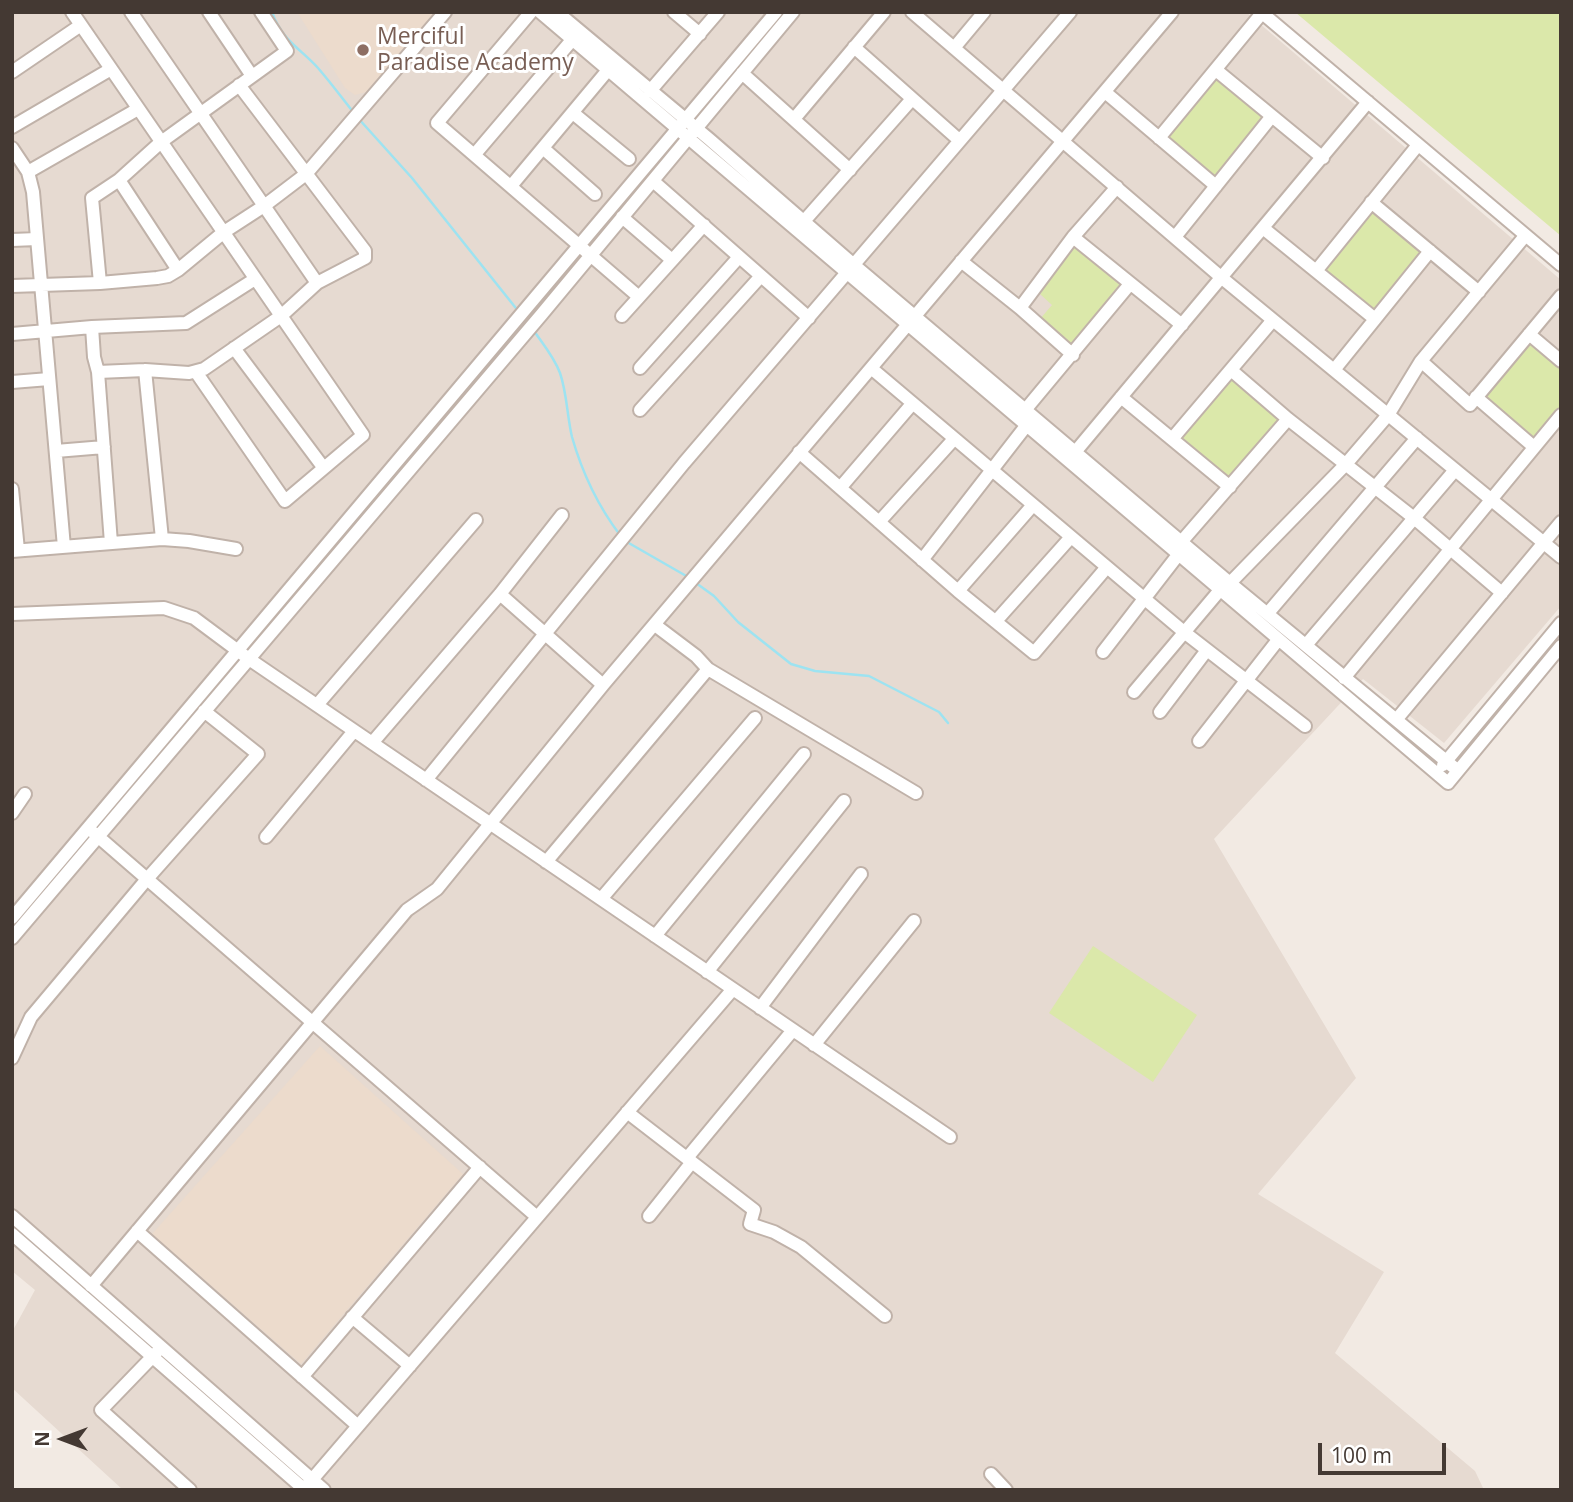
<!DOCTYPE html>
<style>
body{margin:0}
#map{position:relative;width:1573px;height:1502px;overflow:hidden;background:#f2eae3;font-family:"Open Sans",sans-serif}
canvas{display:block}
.frame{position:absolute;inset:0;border:14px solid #443933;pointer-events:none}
.north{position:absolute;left:28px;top:1404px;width:70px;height:70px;-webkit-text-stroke:5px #fff;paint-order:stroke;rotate:270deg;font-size:19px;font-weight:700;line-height:28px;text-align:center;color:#443933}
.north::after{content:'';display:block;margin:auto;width:24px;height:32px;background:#443933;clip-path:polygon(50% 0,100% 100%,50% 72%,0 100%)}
.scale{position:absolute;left:1318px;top:1443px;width:128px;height:32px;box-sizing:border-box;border:4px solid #443933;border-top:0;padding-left:9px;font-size:21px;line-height:24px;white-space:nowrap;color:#443933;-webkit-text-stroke:5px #fff;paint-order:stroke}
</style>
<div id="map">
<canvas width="1573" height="1502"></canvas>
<div class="frame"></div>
<div class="north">N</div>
<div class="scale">100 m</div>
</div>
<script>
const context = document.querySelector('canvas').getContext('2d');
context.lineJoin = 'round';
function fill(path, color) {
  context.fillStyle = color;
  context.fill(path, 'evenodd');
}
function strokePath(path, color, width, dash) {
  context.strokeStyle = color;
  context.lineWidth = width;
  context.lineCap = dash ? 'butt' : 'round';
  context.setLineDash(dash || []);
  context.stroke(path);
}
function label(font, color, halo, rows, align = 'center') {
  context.font = font + ' "Open Sans",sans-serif';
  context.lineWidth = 6;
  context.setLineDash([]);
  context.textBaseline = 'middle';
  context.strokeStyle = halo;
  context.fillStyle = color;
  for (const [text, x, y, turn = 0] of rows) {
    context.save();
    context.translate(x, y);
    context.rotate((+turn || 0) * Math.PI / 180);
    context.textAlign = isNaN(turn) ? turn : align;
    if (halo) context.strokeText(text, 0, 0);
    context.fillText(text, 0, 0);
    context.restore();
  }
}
fill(new Path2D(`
 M12,12h1234l315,268v326l-117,137 -81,-64 -149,160 142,239 -98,116 126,78 -49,81 140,118 9,19h-1361l-111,-102v-56l23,-42 -23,-19z`), '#e6dad1');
fill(new Path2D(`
 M297,12h141l-68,79 -15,4 -10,-7z
 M320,1046l143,128 -162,190 -149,-130z`), '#ecdbcc');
fill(new Path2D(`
 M1295,12h266v224z
 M1217,77l48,40 -50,61 -48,-40z
 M1372,209l51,42 -50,60 -51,-42z
 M1075,246l47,41 -50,59 -32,-27 12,-14 -12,-11z
 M1531,340l30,26v40l-29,34 -50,-42z
 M1232,376l49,42 -52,63 -50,-42z
 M1093,946l104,69 -44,67 -104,-69z`), '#dbe8aa');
strokePath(new Path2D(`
 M272,12c10,29 28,36 46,56 13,15 24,30 36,45
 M358,118l54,60 107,134
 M534,331c9,13 20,26 26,42 7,20 7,43 12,64 10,35 26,69 48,98
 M627,542l61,35
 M696,583l18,13 24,26 53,42 24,7 54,5 70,36 9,11`), '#9de3f1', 2.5);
const minor = new Path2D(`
 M72,12l291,423 -78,66 -89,-129
 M131,12l186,271
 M209,12l43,64
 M531,12l-94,111 202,174
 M540,12l908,771 113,-137
 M557,12l152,127 145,126 376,318 227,187
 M674,12l26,22
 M912,12l310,266 339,279
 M1261,12l300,253
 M854,47l105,93
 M954,48l30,-36
 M1216,70l107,88
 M12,72l69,-47
 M742,73l108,97
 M650,91l68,-79
 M1105,92l111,94
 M573,113l56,46
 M794,119l90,-107
 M12,127l99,-58
 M1159,138l103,-125
 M12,148l16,24 5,20 31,355
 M544,149l51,45
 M475,154l97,-114
 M28,172l110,-63
 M119,180l59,90
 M653,181l156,137
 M511,186l97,-116
 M1371,202l108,90
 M622,217l50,43
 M805,220l107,-121
 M1263,228l112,91
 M1073,237l109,88
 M1175,237l97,-121
 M12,240l25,-1
 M961,261l59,47 53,47
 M1316,271l102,-126
 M100,283l-8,-85 27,-18 42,-38 126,-91 -26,-39
 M12,286l88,-3 57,-5 11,-2 10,-6 46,-38 40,-26 42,-32 139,-162
 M1020,308l53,-71 44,-50
 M622,316l82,-91
 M92,327l2,30 4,15 13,171
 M12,334l80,-7 94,-4 69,-44
 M1529,334l32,27
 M234,348l89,119
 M1421,361l49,44 91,-109
 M640,368l99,-111
 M871,368l313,264 121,94
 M145,370l17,169
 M1231,370l57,49 126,99 88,75
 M1334,370l96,-119
 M98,372l47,-2 44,3 15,-4 77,-53 36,-33 48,-25v-7l-126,-166
 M12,382l37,-3
 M1121,397l109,90
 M1476,397l58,50
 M1026,409l104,-125
 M640,410l121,-134
 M1172,439l101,-119
 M56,451l48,-4
 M1076,451l292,-349
 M799,452l159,139 76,62 73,-86
 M840,488l72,-84
 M12,489l6,61
 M879,522l75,-83
 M1182,541l106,-122
 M12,551l150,-12 27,2 47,8
 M922,560l104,-134
 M1230,583l116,-119 42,-49 33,-54 104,-125
 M958,591l75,-86
 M500,594l103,91
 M1268,613l149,-175
 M12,614l152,-6 30,10 55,41 701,478
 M996,621l75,-84
 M655,625l41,31 12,13 208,124
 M1306,645l149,-175
 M1103,652l75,-97
 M1344,678l217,-263
 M1134,692l86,-102
 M317,705l159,-185
 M1160,712l47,-62
 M1396,720l165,-198
 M1199,741l79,-101
 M372,743l128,-149 62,-79
 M1443,765l118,-142
 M426,780l258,-317 386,-451
 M12,813l13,-19
 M94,833l443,384
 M266,837l88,-106
 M546,862l162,-193
 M601,899l154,-181
 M12,918l764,-906
 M655,936l149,-182
 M12,938l530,-624 251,-302
 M707,972l137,-171
 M760,1008l101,-134
 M814,1045l100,-124
 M12,1058l19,-41 116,-138 111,-125 -54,-43
 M627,1112l127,98 -4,14 24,8 27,15 84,69
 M687,1158l106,-128
 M12,1216l312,274
 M649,1216l43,-54
 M137,1231l221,195
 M12,1234l293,256
 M91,1286l316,-376 30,-21 166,-204 569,-673
 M352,1317l58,49
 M156,1353l-55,57 89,80
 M302,1377l178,-210
 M991,1474l15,16
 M304,1489l429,-500`);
strokePath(minor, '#c0b2a9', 16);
strokePath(minor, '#fff', 12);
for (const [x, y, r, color] of [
 [363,50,7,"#8d6e63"]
]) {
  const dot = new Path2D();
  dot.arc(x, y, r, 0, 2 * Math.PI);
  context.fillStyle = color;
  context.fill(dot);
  strokePath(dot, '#fff', 2.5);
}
label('23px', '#785e54', '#fff', [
 ["Merciful",377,37],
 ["Paradise Academy",377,63]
], 'left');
</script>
